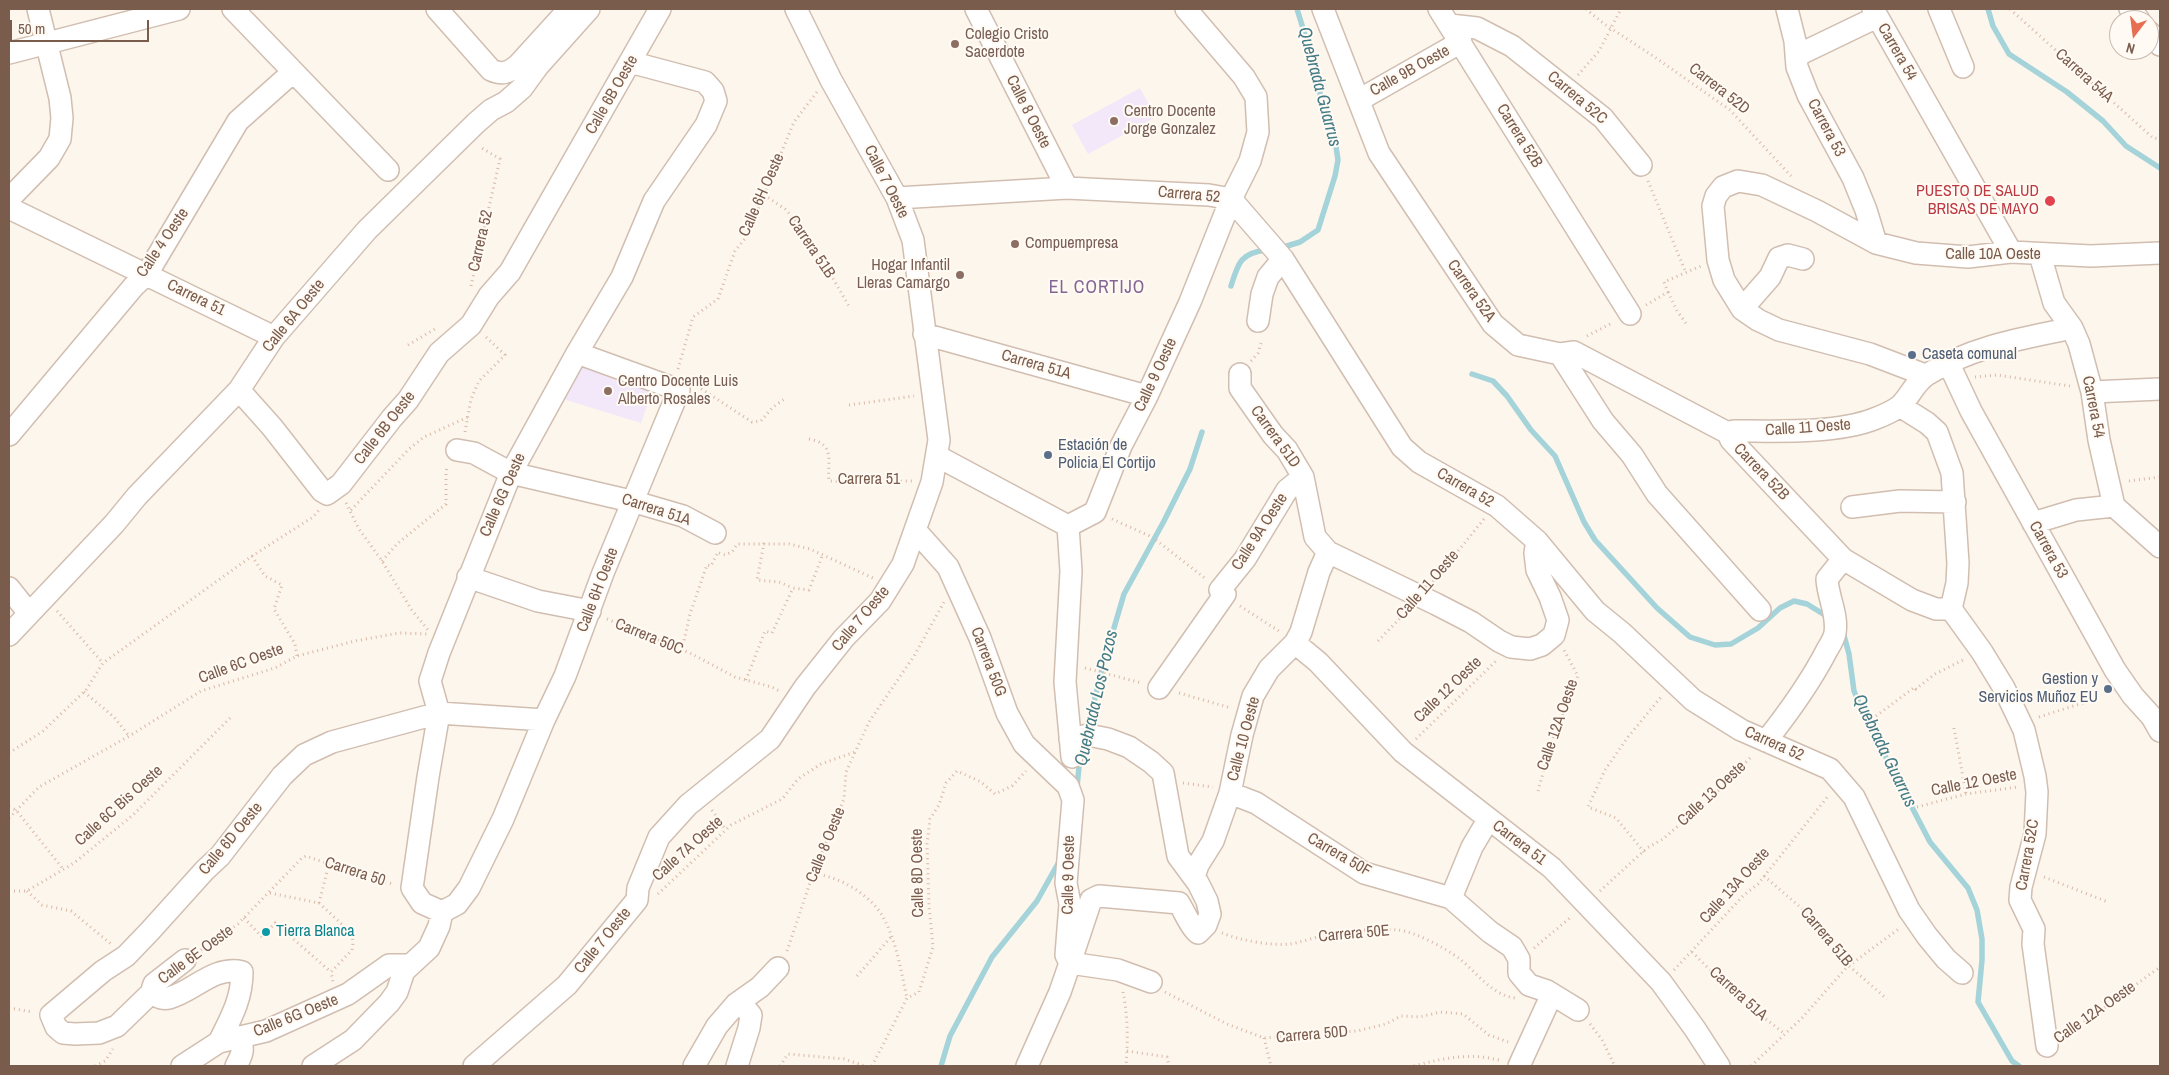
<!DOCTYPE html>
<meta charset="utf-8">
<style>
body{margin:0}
#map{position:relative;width:2169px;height:1075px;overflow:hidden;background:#fdf6ec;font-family:"Archivo Narrow",sans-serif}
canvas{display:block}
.frame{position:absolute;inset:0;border:10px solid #7a5c4d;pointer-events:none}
.north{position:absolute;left:2109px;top:10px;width:50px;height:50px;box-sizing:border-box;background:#fffaf3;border:1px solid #cabbb1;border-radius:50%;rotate:195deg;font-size:14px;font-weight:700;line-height:20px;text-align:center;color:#7a5c4d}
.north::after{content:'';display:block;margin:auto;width:18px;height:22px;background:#e76f51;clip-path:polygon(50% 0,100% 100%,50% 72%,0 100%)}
.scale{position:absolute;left:10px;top:20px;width:139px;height:22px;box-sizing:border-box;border:2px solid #7a5c4d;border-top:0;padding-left:6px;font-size:15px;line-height:18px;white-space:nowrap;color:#7a5c4d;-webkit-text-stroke:4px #fffaf3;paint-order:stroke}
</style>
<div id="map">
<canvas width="2169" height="1075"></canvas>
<div class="frame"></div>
<div class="north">N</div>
<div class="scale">50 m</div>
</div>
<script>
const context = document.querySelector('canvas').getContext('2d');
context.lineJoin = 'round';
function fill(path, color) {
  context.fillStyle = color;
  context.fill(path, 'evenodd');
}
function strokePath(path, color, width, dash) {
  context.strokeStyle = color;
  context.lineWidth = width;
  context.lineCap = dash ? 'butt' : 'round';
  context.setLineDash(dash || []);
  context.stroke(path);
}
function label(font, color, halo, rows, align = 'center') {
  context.font = font + ' "Archivo Narrow",sans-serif';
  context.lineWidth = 4;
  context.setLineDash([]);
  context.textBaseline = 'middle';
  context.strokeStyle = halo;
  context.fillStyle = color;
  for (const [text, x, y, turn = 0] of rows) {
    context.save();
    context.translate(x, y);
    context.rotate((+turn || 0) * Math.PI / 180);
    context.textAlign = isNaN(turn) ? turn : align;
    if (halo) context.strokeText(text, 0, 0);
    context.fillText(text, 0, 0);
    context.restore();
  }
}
fill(new Path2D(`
 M1140,88l16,29 -68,37 -16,-29z
 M584,360l64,27 3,8 -10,28 -78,-24z`), '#f3e8fa');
strokePath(new Path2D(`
 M1988,9l5,17 16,28 58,38 36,29 23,25 34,22
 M1287,246l13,-4 18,-12 17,-54 3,-16 -3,-20 -14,-42 -7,-34 -17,-55
 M1231,286c7,-22 9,-33 35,-36
 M1472,374l21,7 14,15 24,34 24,26 29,66 11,18 62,68 33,29 25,8 16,-1 27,-16 22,-20 14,-7 13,3 21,13
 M1843,632l6,22 5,37 11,26 65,125 38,46 9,22 5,29v21l-4,42 34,59 7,5
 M1087,731l16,-66 21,-71 40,-73 26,-52 12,-37
 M1077,787l3,-30 5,-17
 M941,1066l9,-30 42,-79 45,-56 23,-41`), '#a5d3da', 5.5);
const minor = new Path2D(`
 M233,9l155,161
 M437,9l54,61c11,5 17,3 27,-5l51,-56
 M976,9l91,179
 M1323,9l56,144 114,171 25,21 42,9 43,67 29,34 25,39 103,116
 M1439,9l191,305
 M1787,9l8,32 2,26 11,28 45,83 13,32 10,33
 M1873,9l138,243
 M1939,9l24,58
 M2130,9l9,11
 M1450,25l27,3 35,18 91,72 38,47
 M2149,32l11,13
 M9,53l170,-44
 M1796,56l81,-39
 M1359,100l102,-58
 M897,198l170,-10 142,7 22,4 52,60 119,188 17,15 78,44 40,35 58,70 27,22 71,67 48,30 89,39 24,28 55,113 18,26 19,23 16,14
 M9,199l40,-41 11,-19 2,-21 -2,-20 -22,-89
 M9,208l265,129
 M2040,255l14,48 18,25 7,16 13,48 7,48 15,66 46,41
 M1742,309l28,-32 9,-19 9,-3 15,4
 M1258,321l4,-27 6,-17 15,-18
 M924,334l223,62
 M1560,354l14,-2 154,81 3,7 112,119 69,41 24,9h15
 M1948,362l23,49 144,259 18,26 19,21 8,14
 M1240,374v14l33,47 14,15 16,27 12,60 13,15 108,52 35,18 28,19 12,6 19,2 12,-4 12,-10 4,-15 -8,-23 -13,-27 -2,-17 2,-12
 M1925,375l-55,-21 -91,-24 -21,-10 -16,-11 -18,-29 -6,-20 -5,-54 3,-10 7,-9 15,-6 24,4 55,26 59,32 40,10 52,4 43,-5 80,4 69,-3
 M239,390l33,37 50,64 5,3 14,-10 51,-66 16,-18 31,-47 32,-28 18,-29 21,-24 150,-263
 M2092,392l68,-3
 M1900,406l27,17 10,9 15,41 6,90 -1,20 -6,26 31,43 22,36 20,42 11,46 2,16 -2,42 -14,53 -1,13 14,29 -1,15 14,102
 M1728,433l6,-2c42,0 101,3 140,-12 8,-3 20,-8 27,-14 9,-9 15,-24 27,-31 45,-28 93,-35 144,-46
 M9,435l125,-149 13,-12 91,-153 55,-49
 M457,450l17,3 37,20 124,29 48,14 32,17
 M937,456l131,70
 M1852,507l48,-6 55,1
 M2033,523l43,-13 38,-4
 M916,531l32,36 32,71 27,75 17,31 44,42 5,14 -7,83 4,21 -4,51 4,8 -10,29 -33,74
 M468,577l70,24 52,10
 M9,588l19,24
 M1220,590l25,-31 42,-69 16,-13
 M9,635l105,-111 23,-28 102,-106 35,-53 93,-107 109,-107 15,-13 15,-8 16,-14 16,-22 51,-57
 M1295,643l23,19 85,90 149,116 109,114 34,47 24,37
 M1159,688l66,-94
 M1070,739l18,-4 20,4 21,8 22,15 12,11 15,83 20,27 9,18 3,13 -4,11 -8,8c-7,-5 -14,-22 -19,-30l-80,-7 -8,4 -21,63 48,7 33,12
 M1766,741c23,-29 44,-58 61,-91 3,-5 7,-11 8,-17 3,-19 -7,-35 -8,-54l16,-20
 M1072,757l-7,-75 6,-111 -3,-45 27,-14 26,-66 26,-50 43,-94 41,-103 19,-38 8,-29 -2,-35 -12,-20 -58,-68
 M1230,793l26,10 108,70 87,25 39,34 22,15 7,12v14l10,12 18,6 31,19
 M1194,877l4,-12 15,-24 17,-48 12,-58 11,-39 16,-27 26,-26 6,-11 18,-60 9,-20
 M1451,898l21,-51 16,-27
 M442,912l-20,-9 -10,-15 16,-111 11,-64 -9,-32 9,-28 72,-180 66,-120 45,-76 32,-76 52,-76 10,-24 -3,-10 -8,-9 -75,-20
 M185,960l-31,24 -3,9 -34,33 -18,7 -24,1 -12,-1 -7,-6 -5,-12 52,-44 23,-15 24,-25 55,-61 15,-14 62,-80 22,-21 28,-13 107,-29 105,7
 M151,993c6,3 11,7 18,5 24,-6 45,-33 73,-26 0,27 -11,46 -23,70
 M736,1004l9,4 6,7 -2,13 -12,38
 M182,1066l37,-24 47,-11 82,-37 41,-29h20
 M236,1066c6,-11 9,-17 3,-29
 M313,1066l40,-26 36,-37 8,-11 7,-21 25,-23 10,-22 3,-14 15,-8 12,-16 34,-69 41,-99 21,-44 38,-103 76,-183 -102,-37
 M474,1066l93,-81 70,-85 1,-12 21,-51 29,-32 82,-66 35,-52 39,-49 36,-37 23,-37 29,-82 7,-42 -26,-200 -16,-42 -66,-118 -35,-71
 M694,1066l23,-40 19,-22 24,-17 18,-19
 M1519,1066l33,-72`);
strokePath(minor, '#d1beb0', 24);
strokePath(new Path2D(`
 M1586,9l17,14 53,35 74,52 61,66
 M2010,9l143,129 7,1
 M1578,75l21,-24 22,-42
 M1648,181l38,92
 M764,195l21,14 11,12 14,24 14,18 26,45
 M471,286l29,-127 -20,-12
 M1668,292l9,19 11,15
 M1646,305l22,-13 -4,-10 37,-16
 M1587,336l25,-13
 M408,345l27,-16
 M1251,361l7,-8 4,-13
 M678,369l15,-52 25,-18 17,-48 12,-15 47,-114 23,-30
 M1975,377l22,-2 73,11
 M697,386l55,36 9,-1 12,-14 13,-9
 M849,405l65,-9
 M465,432l6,-33 8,-18 26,-26 -19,-18
 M809,439c27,5 18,22 20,42l26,1 57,-1
 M2129,481l31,-4
 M346,503l13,26 23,32 29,48 17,21
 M351,510l58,-61 15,-12 44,-20
 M1112,519l40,18
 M1156,540l50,39
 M764,543l-7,37 22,2 14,6
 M719,553l6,2 7,-3 5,-8h52l21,5 63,29
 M252,556l13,20 17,9 -8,24 21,35 2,12
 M382,561l16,-18 48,-39v-31l1,-7
 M1433,582l51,-63
 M1240,606l39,25
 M57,611l46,52
 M607,619l85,35 43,23 37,10 9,5
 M1378,641l29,-30
 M682,650l8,-36 17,-49 4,1 7,-14
 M1085,668l57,15
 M746,680l19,-49 7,2 21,-45 16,2 14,-36
 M84,692l30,25 15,19
 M1179,693l52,15
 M2039,717l50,-16
 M1872,719l43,-32 1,2 19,-15 30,-15
 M1954,728l12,66
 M1416,739l80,-78
 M9,753l34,-22 43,-41 17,-27 149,-107 61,-39 6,-7
 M1183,783l30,4
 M1538,791l14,-50 26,-65 -14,-26
 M9,807l7,3 47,59
 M1917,807l49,-13 52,-7
 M712,810l14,20
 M9,818l30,-31 92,-52 70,-44 74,-23 22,-12 58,-15 44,-8 28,1
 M1644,852l-28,-34 -28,-11 17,-37 23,-33 33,-40
 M814,874c25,2 57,21 69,43 14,25 18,55 24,81
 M1764,876l42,36 40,46 3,8 38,33
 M2044,877l64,25
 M9,891h18l47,-28 59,-48 99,-99
 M27,891l15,14 29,6 40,33
 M1600,891l47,-43 16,-9 51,-44 38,-39
 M270,893l49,10 28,26 5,6 1,8 -1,7 -21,22 2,10
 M658,894l73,-69 51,-26 16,-20 23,-15 34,-12
 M319,903l10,-39
 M244,918l18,19 13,-14 56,49
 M1222,933c17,7 48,13 67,11 10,-1 20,-5 29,-7 25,-6 55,-9 80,-7 18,2 47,18 62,29 17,14 32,36 55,39
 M1534,948l37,-31
 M201,950l37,-26 64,-66 4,-2 60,21 27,7
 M787,951l26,-77 31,-75 2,-27 23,-50 45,-66 30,-54
 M1692,952l43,43 50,39
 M1674,970l69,-74 15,-12 71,-89
 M857,976l34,-39
 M1123,992c5,24 5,50 3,74
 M1165,992l62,32 37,14 93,-7 29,-7 15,-8 19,1 20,-5 23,2 26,21 19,7
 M9,1008l24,4
 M1590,1024l12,16 13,26
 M2064,1037l96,-70
 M1264,1038l7,28
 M1127,1051l40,6 2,9
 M95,1066l10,-5 8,-12
 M780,1066l8,-12 56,5 21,7
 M872,1066l35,-68 12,-6 14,-45 -4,-42 -2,-61 3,-25 9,-14 7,-22 11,-12 24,11 14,12 17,-8 14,-15
 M1414,1066c29,-8 58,-14 88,-5
 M1751,1066l51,-48 44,-50 54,-40`), '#d9b8a5', 3, [1, 4]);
strokePath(minor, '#fff', 21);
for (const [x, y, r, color] of [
 [955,44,5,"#8d6e63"],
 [1114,121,5,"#8d6e63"],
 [2050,201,6,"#e0444e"],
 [1015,244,5,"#8d6e63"],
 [960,275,5,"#8d6e63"],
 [1912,355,5,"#5c6f8a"],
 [608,391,5,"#8d6e63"],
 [1048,455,5,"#5c6f8a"],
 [2108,689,5,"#5c6f8a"],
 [266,932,5,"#0f9aa8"]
]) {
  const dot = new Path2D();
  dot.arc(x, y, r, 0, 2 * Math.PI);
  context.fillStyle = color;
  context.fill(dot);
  strokePath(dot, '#fffaf3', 2);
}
label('16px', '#785e54', '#fffaf3', [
 ["Colegio Cristo",965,35],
 ["Sacerdote",965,53],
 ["Centro Docente",1124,112],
 ["Jorge Gonzalez",1124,130],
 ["Compuempresa",1025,244],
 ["Hogar Infantil",950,266,"right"],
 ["Lleras Camargo",950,284,"right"],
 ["Centro Docente Luis",618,382],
 ["Alberto Rosales",618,400]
], 'left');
label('16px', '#7a5c4d', '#fffaf3', [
 ["Carrera 54",1897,52,60],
 ["Calle 9B Oeste",1410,71,-29],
 ["Carrera 54A",2084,76,42],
 ["Carrera 52D",1719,89,38],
 ["Calle 6B Oeste",612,95,-60],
 ["Carrera 52C",1577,98,40],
 ["Calle 8 Oeste",1028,112,63],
 ["Carrera 53",1826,128,62],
 ["Carrera 52B",1519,136,58],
 ["Calle 7 Oeste",886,182,63],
 ["Calle 6H Oeste",762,195,-66],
 ["Carrera 52",1189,195,5],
 ["Carrera 52",481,241,-77],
 ["Calle 4 Oeste",163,243,-56],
 ["Carrera 51B",811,247,56],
 ["Calle 10A Oeste",1993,255],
 ["Carrera 52A",1471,291,55],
 ["Carrera 51",196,298,26],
 ["Calle 6A Oeste",294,316,-51],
 ["Carrera 51A",1036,365,16],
 ["Calle 9 Oeste",1156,375,-65],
 ["Carrera 54",2093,407,79],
 ["Calle 6B Oeste",385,428,-52],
 ["Calle 11 Oeste",1808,428,-4],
 ["Carrera 51D",1275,437,54],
 ["Carrera 52B",1761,472,46],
 ["Carrera 51",869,480],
 ["Carrera 52",1465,488,30],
 ["Calle 6G Oeste",503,495,-66],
 ["Carrera 51A",656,510,18],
 ["Calle 9A Oeste",1260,532,-57],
 ["Carrera 53",2048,550,61],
 ["Calle 11 Oeste",1428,585,-49],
 ["Calle 6H Oeste",598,590,-69],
 ["Calle 7 Oeste",861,619,-50],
 ["Carrera 50C",649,637,22],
 ["Carrera 50G",988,662,69],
 ["Calle 6C Oeste",241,664,-20],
 ["Calle 12 Oeste",1448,690,-44],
 ["Calle 12A Oeste",1558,725,-71],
 ["Calle 10 Oeste",1244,739,-75],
 ["Carrera 52",1774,744,24],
 ["Calle 12 Oeste",1974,783,-11],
 ["Calle 13 Oeste",1712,794,-43],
 ["Calle 6C Bis Oeste",119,806,-42],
 ["Calle 6D Oeste",231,839,-50],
 ["Carrera 51",1519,843,37],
 ["Calle 8 Oeste",826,845,-68],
 ["Calle 7A Oeste",688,849,-42],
 ["Carrera 50F",1339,855,30],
 ["Carrera 52C",2028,855,-80],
 ["Carrera 50",355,872,18],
 ["Calle 8D Oeste",918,873,-91],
 ["Calle 9 Oeste",1069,875,-89],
 ["Calle 13A Oeste",1735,886,-48],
 ["Carrera 50E",1354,934,-5],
 ["Carrera 51B",1826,937,50],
 ["Calle 7 Oeste",603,941,-51],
 ["Calle 6E Oeste",196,955,-36],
 ["Carrera 51A",1738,994,42],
 ["Calle 12A Oeste",2095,1013,-35],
 ["Calle 6G Oeste",296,1016,-22],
 ["Carrera 50D",1312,1035,-5]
]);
label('16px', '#be3a42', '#fffaf3', [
 ["PUESTO DE SALUD",2039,192],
 ["BRISAS DE MAYO",2039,210]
], 'right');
label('16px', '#4e5e75', '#fffaf3', [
 ["Caseta comunal",1922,355],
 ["Estación de",1058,446],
 ["Policia El Cortijo",1058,464],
 ["Gestion y",2098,680,"right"],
 ["Servicios Muñoz EU",2098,698,"right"]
], 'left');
label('16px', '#0d838f', '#fffaf3', [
 ["Tierra Blanca",276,932]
], 'left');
label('italic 18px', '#437c86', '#fffaf3', [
 ["Quebrada Guarrus",1319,87,75],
 ["Quebrada Los Pozos",1097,698,-77],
 ["Quebrada Guarrus",1884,751,64]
]);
context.letterSpacing = '1px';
label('18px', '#846695', '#fffaf3', [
 ["EL CORTIJO",1097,288]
]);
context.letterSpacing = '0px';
</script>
